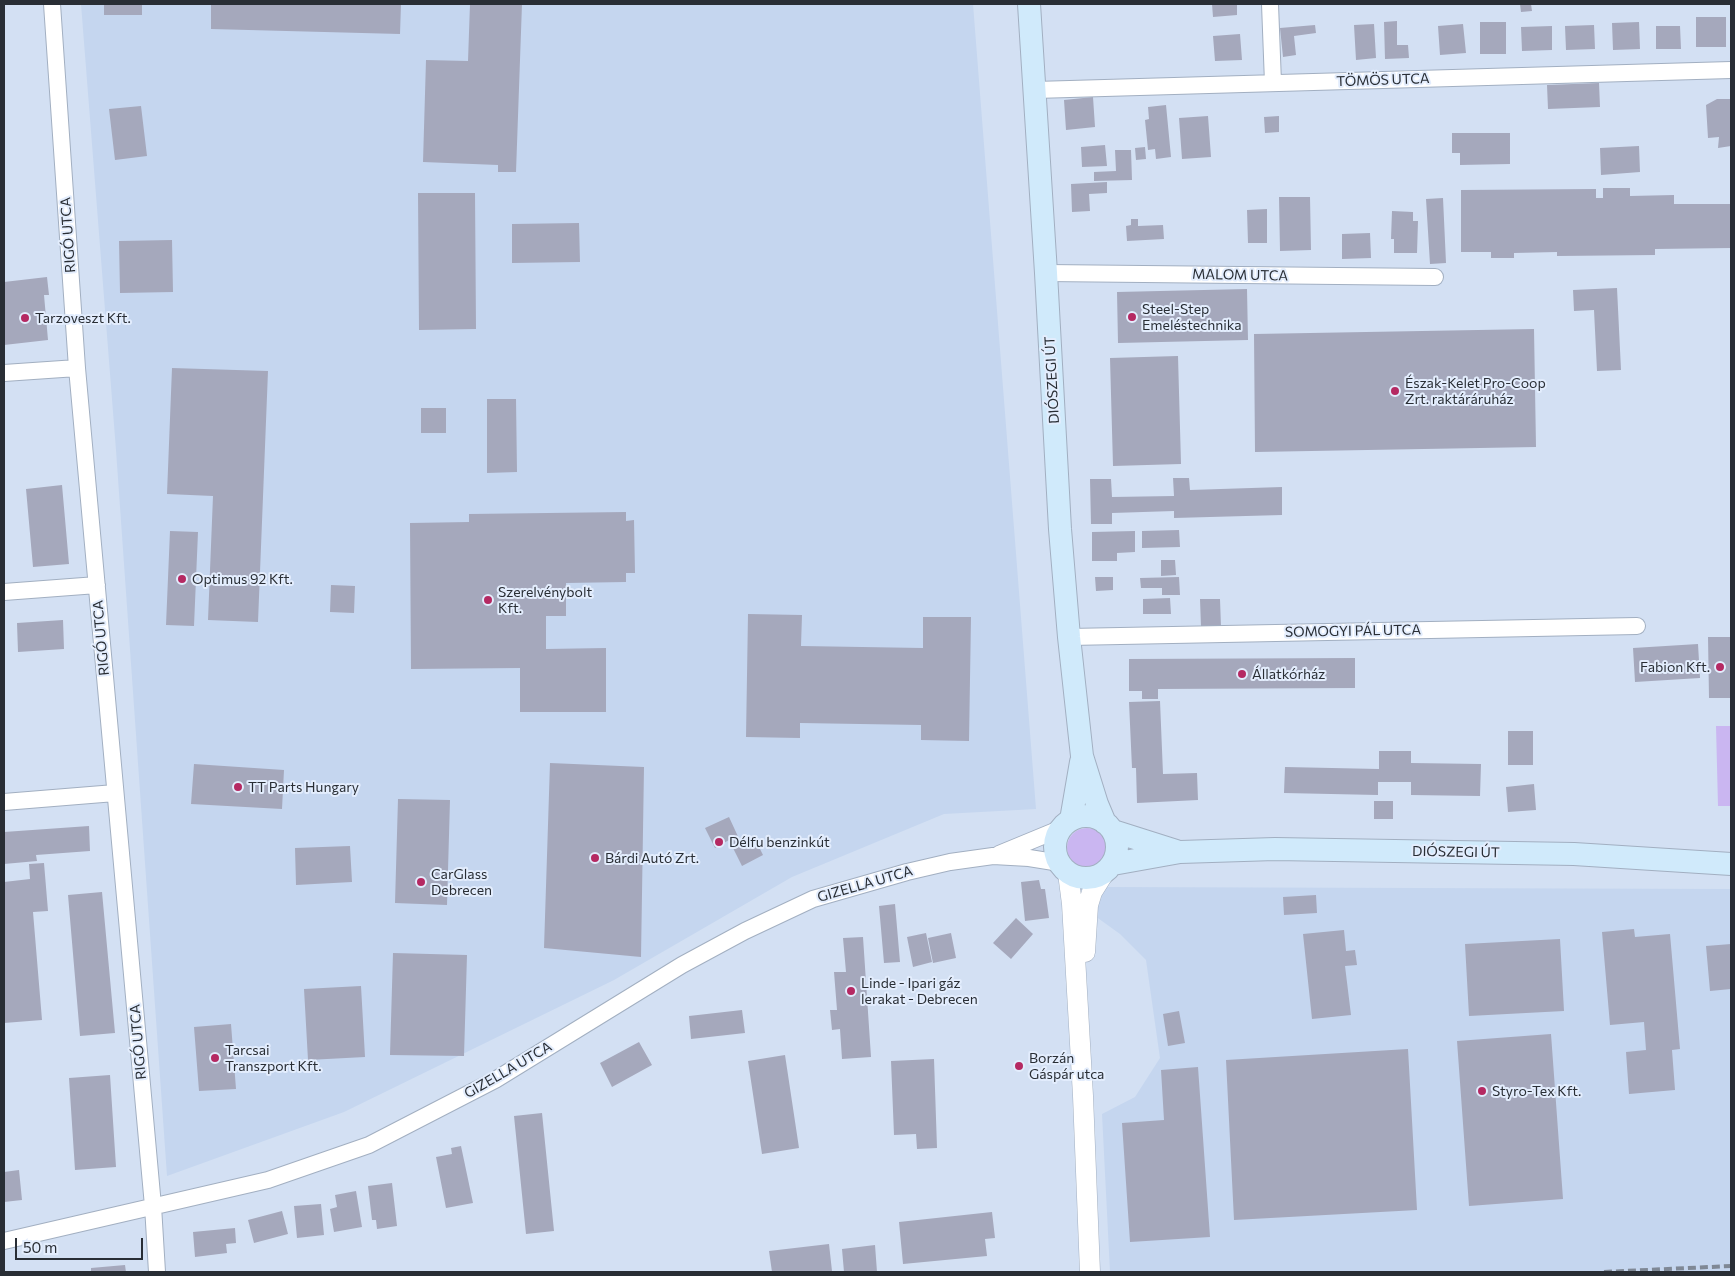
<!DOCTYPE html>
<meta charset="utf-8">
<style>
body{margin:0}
#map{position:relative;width:1735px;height:1276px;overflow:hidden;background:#d3e0f3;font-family:Commissioner,sans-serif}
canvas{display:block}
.frame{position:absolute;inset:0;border:5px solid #292e35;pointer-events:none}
.scale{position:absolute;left:15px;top:1238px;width:128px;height:22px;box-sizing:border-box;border:2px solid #292e35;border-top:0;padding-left:6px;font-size:15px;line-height:18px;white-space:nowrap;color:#292e35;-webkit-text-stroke:4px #e3edfd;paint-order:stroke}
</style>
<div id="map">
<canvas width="1735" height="1276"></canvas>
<div class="frame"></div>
<div class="scale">50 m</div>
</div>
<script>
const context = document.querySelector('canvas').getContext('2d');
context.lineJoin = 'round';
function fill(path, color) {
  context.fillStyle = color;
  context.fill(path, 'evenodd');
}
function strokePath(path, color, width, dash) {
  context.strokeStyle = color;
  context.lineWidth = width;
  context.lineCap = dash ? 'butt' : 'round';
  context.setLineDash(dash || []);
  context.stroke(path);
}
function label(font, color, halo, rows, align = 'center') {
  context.font = font + ' Commissioner,sans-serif';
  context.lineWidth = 4;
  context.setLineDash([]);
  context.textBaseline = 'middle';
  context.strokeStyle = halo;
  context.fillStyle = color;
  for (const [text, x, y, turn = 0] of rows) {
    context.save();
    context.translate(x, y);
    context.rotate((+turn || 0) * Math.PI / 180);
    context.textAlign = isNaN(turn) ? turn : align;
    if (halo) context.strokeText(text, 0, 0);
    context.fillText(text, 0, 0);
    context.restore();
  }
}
fill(new Path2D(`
 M81,4h892l63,805 -92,5 -152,63 -178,103 -270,132 -177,64 -51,-726z
 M1104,887l627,2v383h-621l-8,-158 33,-17 25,-39 -14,-98 -26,-26 -25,-18z`), '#c5d6ef');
fill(new Path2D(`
 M1716,726h15v80h-13z
 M1067 848a20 20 0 1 1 40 0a20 20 0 1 1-40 0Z`), '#cab6f1');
fill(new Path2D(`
 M104,4h38v11h-38z
 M211,4h190l-1,30 -189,-5z
 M470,4h52l-6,168h-18v-7l-75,-3 3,-102 42,1z
 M1212,4h25v11l-24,2z
 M1520,4h11l1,7 -11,1z
 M1696,17h30v30h-30z
 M1397,21v24h11l1,13 -24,1 -1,-37z
 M1480,22h26v32h-26z
 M1639,22l1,27 -27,1 -1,-27z
 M1374,24l2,34 -20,2 -2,-35z
 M1463,24l3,29 -26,2 -2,-29z
 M1315,25l1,8 -22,3 2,19 -13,2 -3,-29z
 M1594,25l1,24 -29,1 -1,-24z
 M1552,26v24l-30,1 -1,-24z
 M1656,26h24l1,23h-25z
 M1240,34l2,26 -27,1 -2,-25z
 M1599,83l1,24 -52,2 -1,-24z
 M1093,97l2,30 -29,3 -2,-30z
 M1717,99h14v47l-13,2 1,-11 -11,1 -2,-33z
 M1166,105l5,52 -15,2 -1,-10 -7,1 -3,-30 4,-1 -1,-12z
 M141,106l6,50 -32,4 -6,-51z
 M1208,116l3,41 -29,2 -3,-41z
 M1279,116v16l-14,1 -1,-16z
 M1452,133h58v31l-50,1v-12h-8z
 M1105,145l2,21 -25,1 -1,-20z
 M1639,146l1,26 -39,3 -1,-27z
 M1145,147l1,12 -10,1 -1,-12z
 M1115,150h16l1,30 -38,1v-9l22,-1z
 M1107,182v11l-18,1 1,17 -18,1 -1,-28z
 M1603,188h27v8l44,-1v9h57v44l-76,1v6l-98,1v-4l-43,1v5h-23v-6h-30v-62l135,-1v9h7z
 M418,193h57l1,136 -57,1z
 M1279,197h31l1,53 -31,1z
 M1443,198l3,65 -16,1 -4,-65z
 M1267,209v34h-19l-1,-33z
 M1392,211l21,1v9h5l-1,32h-23v-14h-3z
 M1131,219h7v7l25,-1 1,14 -37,2 -1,-15 5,-1z
 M579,223l1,39 -68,1v-39z
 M1370,233l1,25 -29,1v-25z
 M172,240l1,52 -53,1 -1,-52z
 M47,277l2,18h-5l4,45 -44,5v-63z
 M1617,288l4,82 -24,1 -3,-61 -20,1 -1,-21z
 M1247,289l1,51 -130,3 -1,-51z
 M1534,329l2,118 -281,5 -1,-118z
 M1178,356l3,108 -68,2 -3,-108z
 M172,368l96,3 -10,251 -50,-2 5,-124 -46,-2z
 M487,399h29l1,73 -30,1z
 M421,408h25v25h-25z
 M1173,478h16l1,12 92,-3v28l-108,3v-7l-62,2v11h-21l-1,-45h21l1,18 62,-1z
 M62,485l7,79 -36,3 -7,-78z
 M626,512v9l8,-1 1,53h-9v9l-60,1v33h-20v33l60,-1v64h-86v-44l-109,1 -1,-146 59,-1v-8z
 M1179,530l1,17 -38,1v-17z
 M170,531l28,1 -4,94 -28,-1z
 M1135,531v21l-18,1v8h-25v-29z
 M1161,560h14l1,15 -15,1z
 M1095,577h18v13l-17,1z
 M1179,577l1,18h-18v-7h-21l-1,-10z
 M331,585l24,1 -1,27 -24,-1z
 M1170,598l1,16h-28v-15z
 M1200,599h20l1,28h-20z
 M748,614l54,1 -1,31 122,2v-31h48l-2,124 -48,-1v-15l-121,-2v15l-54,-1z
 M63,620l1,29 -46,3 -1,-29z
 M1708,637h23v61h-22z
 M1698,644l2,34 -65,4 -2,-34z
 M1355,658v30l-197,1v10h-16v-8h-13v-32z
 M1160,701l3,73 34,-1 1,27 -61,3 -1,-35h-4l-3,-66z
 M1508,731h25v34h-25z
 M1379,751h32v12l70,1 -1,32 -69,-1v-13h-33v13l-94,-2 1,-26 94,2z
 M550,763l94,4 -3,190 -97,-9z
 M194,764l90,6 -2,39 -91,-5z
 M1534,784l2,26 -28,2 -2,-25z
 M398,799l52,1 -3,105 -52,-2z
 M1374,801h19v18h-19z
 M729,817l12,26 13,-6 9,18 -21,11 -13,-26 -14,8 -10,-20z
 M89,826l1,25 -54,4 1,6 -33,3v-32z
 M350,846l2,36 -56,3 -1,-37z
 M44,863l4,48 -15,1 9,108 -38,3v-141l26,-3 -1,-15z
 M1039,880l2,9h4l4,29 -24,3 -4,-39z
 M102,892l13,141 -35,3 -12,-141z
 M1316,895l1,18 -33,2 -1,-18z
 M895,904l5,58 -16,1 -5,-57z
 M1016,918l17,16 -22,25 -18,-16z
 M1634,929l1,8 35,-3 10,115 -8,1 3,40 -46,4 -3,-42 20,-2 -2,-28 -34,3 -8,-93z
 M1344,930l2,21 9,-1 2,15 -12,1 6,49 -39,4 -9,-85z
 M926,933l6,29 -19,5 -6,-30z
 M951,933l5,25 -23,5 -5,-25z
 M863,937l8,120 -29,2 -2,-30 -8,1 -2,-20h7l-3,-38h12l-3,-34z
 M1560,939l4,72 -95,5 -4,-72z
 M1731,944v45l-21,2 -4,-45z
 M393,953l74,2 -3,101 -74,-1z
 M361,986l4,71 -57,3 -4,-71z
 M742,1010l3,23 -54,6 -2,-23z
 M1179,1011l6,32 -17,3 -5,-32z
 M231,1024l5,65 -37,2 -5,-64z
 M1551,1034l12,165 -94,7 -12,-165z
 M639,1042l13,23 -40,22 -12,-24z
 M1408,1049l9,161 -183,10 -8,-160z
 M785,1055l14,93 -37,6 -14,-93z
 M934,1059l3,89 -20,1 -1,-15 -22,1 -3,-74z
 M1198,1067l12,170 -80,5 -8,-119 42,-3 -3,-50z
 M110,1075l6,92 -41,3 -6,-92z
 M542,1113l12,118 -28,3 -12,-118z
 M461,1146l12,57 -27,5 -10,-51 16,-3 -1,-6z
 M19,1170l3,30 -18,2v-30z
 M392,1183l5,43 -20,3 -1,-9h-4l-4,-34z
 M356,1191l6,36 -28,5 -4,-23 7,-2 -2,-12z
 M321,1204l3,31 -27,3 -3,-32z
 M282,1211l6,23 -34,9 -6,-23z
 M992,1212l3,26 -10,1 2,17 -84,8 -4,-42z
 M235,1228l1,15 -10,1 1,9 -32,4 -2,-25z
 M829,1244l3,27 -60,1 -3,-21z
 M875,1245l2,27h-33l-2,-23z
 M125,1265l1,7h-35v-4z`), '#a5a8bc');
const minor = new Path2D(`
 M52,4l25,364 76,838 4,66
 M1270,4l3,79
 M1035,90l696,-20
 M1046,273l389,4
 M4,373l73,-5
 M4,592l93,-7
 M1069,637l568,-11
 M4,802l111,-9
 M999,854l63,-26
 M4,1241l264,-61 101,-35 126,-65 187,-115 63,-34 68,-32 94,-27 43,-10 43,-6 36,2 31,5`);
const tertiary = new Path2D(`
 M1068,873l4,31 11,192 7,176
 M1085,952l3,-47 4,-13 12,-19`);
const secondary = new Path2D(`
 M1029,4l17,269 14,256 9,108 13,119 15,48 8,19
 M1055 847a31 31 0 1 1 62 0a31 31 0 1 1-62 0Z
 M1071,820l10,-58
 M1113,831l63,20
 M1113,864l67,-12 95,-3 299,5 157,10`);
strokePath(minor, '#a2afc1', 18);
strokePath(tertiary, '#a2afc1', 21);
strokePath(secondary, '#a2afc1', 24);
strokePath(minor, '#fff', 16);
strokePath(tertiary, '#fff', 20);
strokePath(secondary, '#d0eafb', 22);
strokePath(new Path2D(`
 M1604,1272l127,-6`), '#7f8895', 4, [8, 4]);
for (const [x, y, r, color] of [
 [1132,317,5,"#b52962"],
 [25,318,5,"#b52962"],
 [1395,391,5,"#b52962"],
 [182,579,5,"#b52962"],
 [488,600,5,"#b52962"],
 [1720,667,5,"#b52962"],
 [1242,674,5,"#b52962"],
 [238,787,5,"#b52962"],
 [719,842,5,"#b52962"],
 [595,858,5,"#b52962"],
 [421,882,5,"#b52962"],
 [851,991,5,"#b52962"],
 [215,1058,5,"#b52962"],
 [1019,1066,5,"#b52962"],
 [1482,1091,5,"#b52962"]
]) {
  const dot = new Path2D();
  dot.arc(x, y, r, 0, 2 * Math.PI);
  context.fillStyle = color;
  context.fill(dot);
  strokePath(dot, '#e3edfd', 2);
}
label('14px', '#292e35', '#e3edfd', [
 ["TÖMÖS UTCA",1383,80,-2],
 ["RIGÓ UTCA",68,235,-94],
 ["MALOM UTCA",1240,275,1],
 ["DIÓSZEGI ÚT",1052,380,-93],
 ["SOMOGYI PÁL UTCA",1353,631,-1],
 ["RIGÓ UTCA",101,638,-95],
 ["DIÓSZEGI ÚT",1456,852,1],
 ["GIZELLA UTCA",865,884,-16],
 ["RIGÓ UTCA",138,1042,-95],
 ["GIZELLA UTCA",508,1070,-30]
]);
label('14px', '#292e35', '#e3edfd', [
 ["Steel-Step",1142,309],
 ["Emeléstechnika",1142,325],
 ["Tarzoveszt Kft.",35,318],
 ["Észak-Kelet Pro-Coop",1405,383],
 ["Zrt. raktáráruház",1405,399],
 ["Optimus 92 Kft.",192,579],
 ["Szerelvénybolt",498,592],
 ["Kft.",498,608],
 ["Fabion Kft.",1710,667,"right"],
 ["Állatkórház",1252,674],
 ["TT Parts Hungary",248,787],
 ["Délfu benzinkút",729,842],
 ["Bárdi Autó Zrt.",605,858],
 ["CarGlass",431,874],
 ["Debrecen",431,890],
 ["Linde - Ipari gáz",861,983],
 ["lerakat - Debrecen",861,999],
 ["Tarcsai",225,1050],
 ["Transzport Kft.",225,1066],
 ["Borzán",1029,1058],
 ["Gáspár utca",1029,1074],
 ["Styro-Tex Kft.",1492,1091]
], 'left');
</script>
